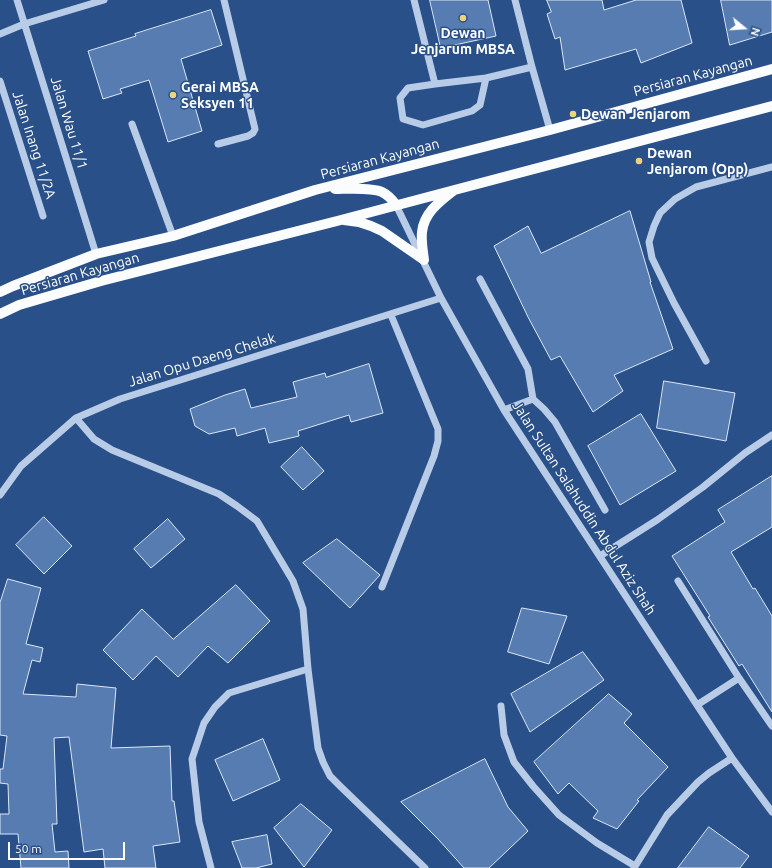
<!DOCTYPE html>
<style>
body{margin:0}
#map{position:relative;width:772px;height:868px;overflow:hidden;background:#2a5089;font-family:Ubuntu,sans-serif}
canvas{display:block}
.north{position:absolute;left:724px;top:8px;width:40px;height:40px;-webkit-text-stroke:3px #2a5089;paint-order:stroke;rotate:108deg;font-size:11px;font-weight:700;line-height:16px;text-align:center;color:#fff}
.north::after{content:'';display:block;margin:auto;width:14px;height:18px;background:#fff;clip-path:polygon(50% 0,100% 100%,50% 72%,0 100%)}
.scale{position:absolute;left:8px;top:842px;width:117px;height:18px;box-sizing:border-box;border:2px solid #fff;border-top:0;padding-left:5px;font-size:12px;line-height:14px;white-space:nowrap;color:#fff;-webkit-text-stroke:3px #2a5089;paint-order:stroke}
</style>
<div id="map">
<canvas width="772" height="868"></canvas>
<div class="north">N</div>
<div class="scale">50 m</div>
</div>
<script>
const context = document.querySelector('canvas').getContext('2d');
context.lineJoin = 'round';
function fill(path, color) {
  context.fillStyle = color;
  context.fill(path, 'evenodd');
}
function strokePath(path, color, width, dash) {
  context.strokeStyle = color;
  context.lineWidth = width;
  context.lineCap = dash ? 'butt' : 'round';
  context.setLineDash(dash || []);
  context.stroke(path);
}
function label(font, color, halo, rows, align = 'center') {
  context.font = font + ' Ubuntu,sans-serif';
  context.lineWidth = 3;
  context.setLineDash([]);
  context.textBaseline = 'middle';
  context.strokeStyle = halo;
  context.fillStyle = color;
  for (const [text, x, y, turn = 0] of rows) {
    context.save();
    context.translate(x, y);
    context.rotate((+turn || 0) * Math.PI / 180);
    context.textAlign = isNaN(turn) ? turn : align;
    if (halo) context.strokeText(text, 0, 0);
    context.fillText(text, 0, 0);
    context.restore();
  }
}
const building = new Path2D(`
 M430,0h58l8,36 -55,12z
 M547,0h55l2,10 32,-10h45l11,43 -51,20 -5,-14 -71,21 -5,-33 -5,2 -8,-25 4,-2z
 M721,0h51v32l-42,13z
 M211,10l11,35 -41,14 21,72 -34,11 -19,-62 -29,9 2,4 -19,6 -15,-48 48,-15 -1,-2z
 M630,211l21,71h-1l23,67 -59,26 9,16 -30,21 -33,-56 -9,4 -23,-43 -34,-71 34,-20 13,27z
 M369,364l14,49 -32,9 -2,-7 -51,16 1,5 -30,7 -4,-15 -28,8 -2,-8 -26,6 -14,-8 -5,-17 35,-14 20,-6 6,19 46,-11 -4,-15 32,-9 1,4z
 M664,381l71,12 -9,48 -69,-13z
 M641,414l35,57 -56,34 -32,-59z
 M302,447l22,24 -21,19 -22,-23z
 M772,476v51l-41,25 22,37 2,-1 17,28v96l-30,-48 -3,2 -31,-49 2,-1 -38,-60 53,-34 -7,-12z
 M44,517l28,29 -28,28 -28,-29z
 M168,519l17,20 -34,29 -17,-19z
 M337,539l43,36 -30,33 -47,-45z
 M8,579l33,9 -15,56 17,4 -3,14 -8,-2 -9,34 53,3 1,-13 39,4 -5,60 59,-2 2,55h2l6,41 -27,4 3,22h-51l-2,-19 -19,3 -15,-115 -15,1 3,86h-5l3,28 13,-1 1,17h-48l-3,-34h-18v-20h9l-1,-30 -8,-1v-14h3l4,-33 -7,-1v-132z
 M236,585l34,36 -42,42 -20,-17 -30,31 -22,-21 -23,24 -30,-30 39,-41 31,30z
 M522,608l45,8 -18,48 -41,-12z
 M583,652l21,28 -74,52 -19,-38z
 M609,694l23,20 -8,9 44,44 -31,33 2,1 -22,28 -24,-11 5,-7 -29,-28 -11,11 -24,-32z
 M263,739l17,41 -47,21 -18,-41z
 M485,759l23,48 20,24 -39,37h-25l-26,-29 -37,-37z
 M301,804l31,26 -28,37 -30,-39z
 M709,827l40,29 -9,12h-62z
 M267,835l5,29 -16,4h-14l-10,-26z`);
fill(building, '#567cb2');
strokePath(building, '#dbe7f7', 1);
strokePath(new Path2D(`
 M17,0l79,254
 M414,0l21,84
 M515,0l17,67 18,63
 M0,34l24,-10 80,-24
 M486,78l-6,27 -8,6 -49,14 -20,-6 -3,-21 8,-10 27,-4 51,-6 46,-11
 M0,81l43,135
 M132,124l41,112
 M218,144l30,-8 5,-3 2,-4 -31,-129
 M396,205l45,93 63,112 193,295 35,53 40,54
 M480,279l48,90 5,30 -29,11
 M706,361l-32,-58 -22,-45 -3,-16 5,-16 6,-13 15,-14 21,-12 76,-20
 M533,399l11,10 11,13 50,88
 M76,418l18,21 18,11 107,44 18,12 20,15 36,60 10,28 5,60 10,79 5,14 7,14 11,11 84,81
 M0,495l21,-29 55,-48 44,-19 321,-101
 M600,556l57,-36 46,-33 42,-34 27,-18
 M678,581l61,97 33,48
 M382,587l52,-131 4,-15v-12l-47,-114
 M697,705l42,-27
 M501,706l3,29 10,27 19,24 26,29 38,28 38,23
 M211,868l-12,-46 -7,-63 12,-36 11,-16 14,-14 79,-24
 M634,868l33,-53 31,-33 11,-9 23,-15`), '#b8cce8', 7);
strokePath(new Path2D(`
 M335,189c12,0 36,-2 47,3 6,3 10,7 14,13
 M344,220l15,2 12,4 11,5 42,29
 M424,260c-1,-8 -3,-19 -2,-28 2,-19 17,-30 31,-41
 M0,292l13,-6 83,-32 77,-18 142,-46 235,-60 222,-61
 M0,314l19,-9 82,-24 240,-61 431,-114`), '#fafcfe', 10);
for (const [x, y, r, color] of [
 [463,18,4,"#efd27f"],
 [173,95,4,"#efd27f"],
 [573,114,4,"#efd27f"],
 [639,161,4,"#efd27f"]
]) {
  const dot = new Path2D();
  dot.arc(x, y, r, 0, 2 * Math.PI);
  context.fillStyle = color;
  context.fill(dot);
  strokePath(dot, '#2a5089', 1.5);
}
label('bold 14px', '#fff', '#2a5089', [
 ["Dewan",463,33,"center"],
 ["Jenjarum MBSA",463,49,"center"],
 ["Gerai MBSA",181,87],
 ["Seksyen 11",181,103],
 ["Dewan Jenjarom",581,114],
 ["Dewan",647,153],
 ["Jenjarom (Opp)",647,169]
], 'left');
label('14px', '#fff', '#2a5089', [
 ["Persiaran Kayangan",693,76,-15],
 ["Jalan Wau 11/1",69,123,73],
 ["Jalan Inang 11/2A",34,145,72],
 ["Persiaran Kayangan",380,159,-15],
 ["Persiaran Kayangan",80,274,-16],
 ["Jalan Opu Daeng Chelak",202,360,-17],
 ["Jalan Sultan Salahuddin Abdul Aziz Shah",584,508,57]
]);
</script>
